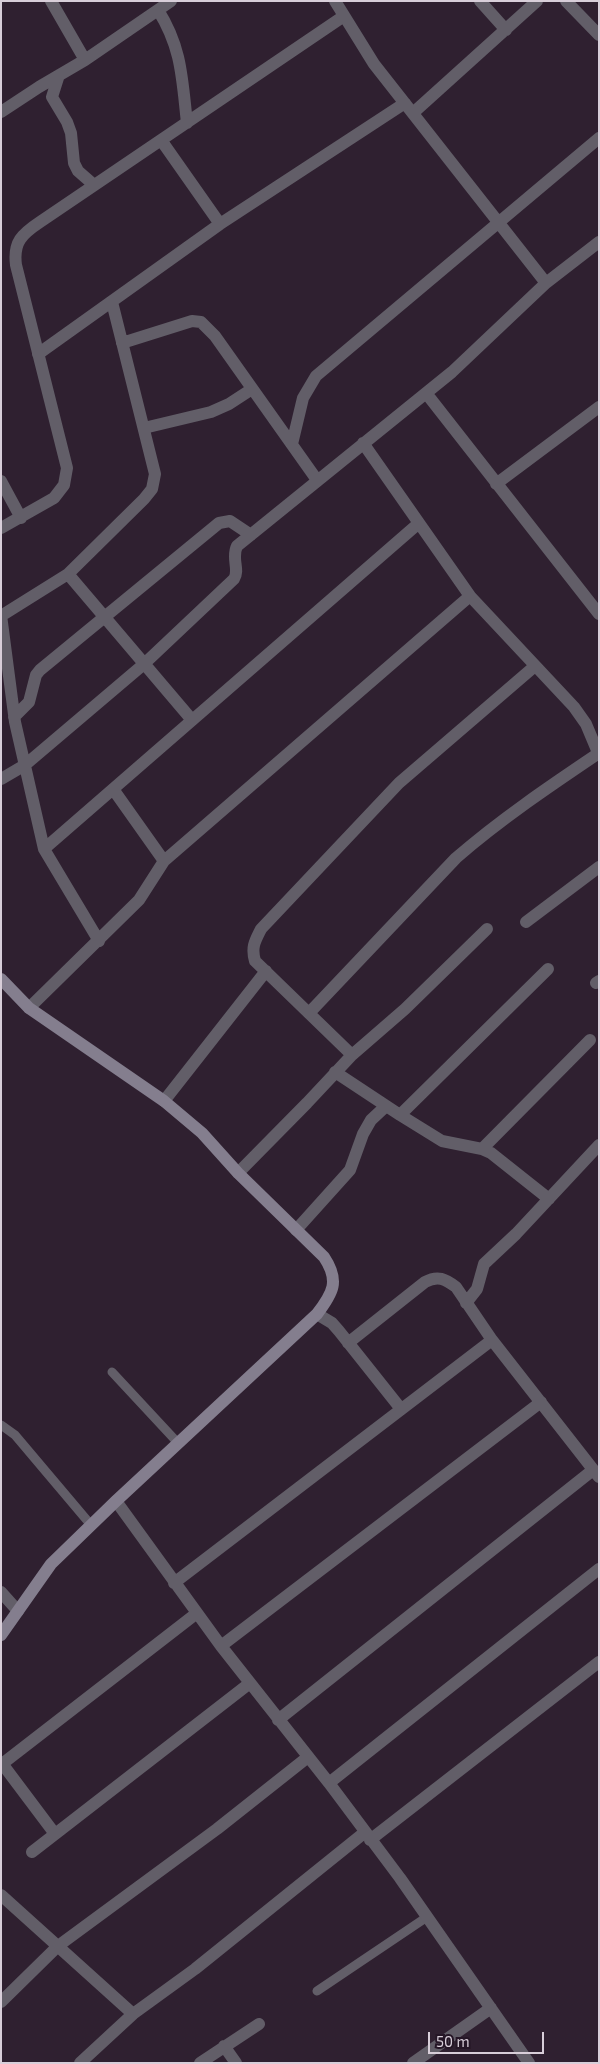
<!DOCTYPE html>
<style>
body{margin:0}
#map{position:relative;width:600px;height:2064px;overflow:hidden;background:#2f2030;font-family:"Exo 2",sans-serif}
canvas{display:block}
.frame{position:absolute;inset:0;border:2px solid #d8ced9;pointer-events:none}
.scale{position:absolute;left:428px;top:2032px;width:116px;height:22px;box-sizing:border-box;border:2px solid #d8ced9;border-top:0;padding-left:6px;font-size:15px;line-height:18px;white-space:nowrap;color:#d8ced9;-webkit-text-stroke:4px #251626;paint-order:stroke}
</style>
<div id="map">
<canvas width="600" height="2064"></canvas>
<div class="frame"></div>
<div class="scale">50 m</div>
</div>
<script>
const context = document.querySelector('canvas').getContext('2d');
context.lineJoin = 'round';
function strokePath(path, color, width, dash) {
  context.strokeStyle = color;
  context.lineWidth = width;
  context.lineCap = dash ? 'butt' : 'round';
  context.setLineDash(dash || []);
  context.stroke(path);
}
strokePath(new Path2D(`
 M112,1372l66,71
 M1,1425l14,10 76,90
 M317,1991l110,-74`), '#625e68', 9);
strokePath(new Path2D(`
 M51,1l34,59
 M335,1l39,63 172,219
 M480,1l26,29
 M566,1l33,34
 M158,10c24,38 24,69 29,113
 M59,75l-7,22 15,25 4,11 3,30 4,8 16,14
 M1,112l38,-25 46,-27 86,-59
 M413,113l124,-112
 M161,140l59,84
 M122,343l70,-22 9,1 14,14 102,144
 M38,354l182,-130 185,-121
 M426,393l173,221
 M144,428l67,-16 18,-8 23,-15
 M292,444l11,-46 13,-22 283,-238
 M1,481l20,37
 M496,484l103,-77
 M1,528l53,-30 10,-13 3,-17 -51,-203c-3,-23 6,-31 24,-43l304,-206
 M68,574l124,146
 M470,596l104,111 12,17 13,31
 M1,615l14,107 29,127 55,92
 M1,616l67,-42 76,-75 8,-10 3,-15 -43,-172
 M14,717l15,-15 7,-27 4,-5 179,-147 11,-2 21,14
 M1,779l24,-14 119,-101 90,-85c6,-9 -3,-21 3,-33l215,-174 94,-89 53,-41
 M113,789l51,72
 M44,849l375,-326
 M526,922l73,-55
 M596,983l3,-2
 M29,1008l110,-108 25,-39 306,-265 -107,-153
 M310,1012l146,-154c45,-39 94,-72 143,-105
 M352,1055l-97,-94c-4,-14 0,-20 6,-32l138,-146 136,-117
 M335,1072l65,43 42,26 40,8 9,4 58,46
 M164,1101l102,-130
 M400,1115l148,-146
 M482,1149l108,-109
 M238,1173l69,-70 45,-48 53,-46 82,-80
 M296,1230l54,-60 13,-36 8,-14 15,-14
 M466,1303l11,-14 7,-25 32,-30 83,-89
 M317,1314l15,9 7,8 62,78
 M348,1343l77,-61c13,-7 20,-3 31,5l36,53 107,137
 M116,1501l105,145 108,137 71,95 129,185
 M174,1583l318,-243
 M1,1592l17,19
 M221,1646l320,-244
 M278,1720l315,-250
 M1,1762l54,72
 M2,1764l195,-151
 M329,1783l270,-214
 M370,1840l229,-178
 M32,1852l218,-169
 M1,1895l132,119
 M1,2002l57,-56 159,-117 91,-72
 M224,2046l12,17
 M80,2063l53,-49 62,-45 169,-136
 M200,2063l59,-39
 M413,2063l78,-55`), '#625e68', 12);
strokePath(new Path2D(`
 M1,979l28,29 135,93 38,32 36,40 86,84c16,24 9,36 -7,57l-201,187 -65,63 -50,71`), '#847e8e', 12);
</script>
